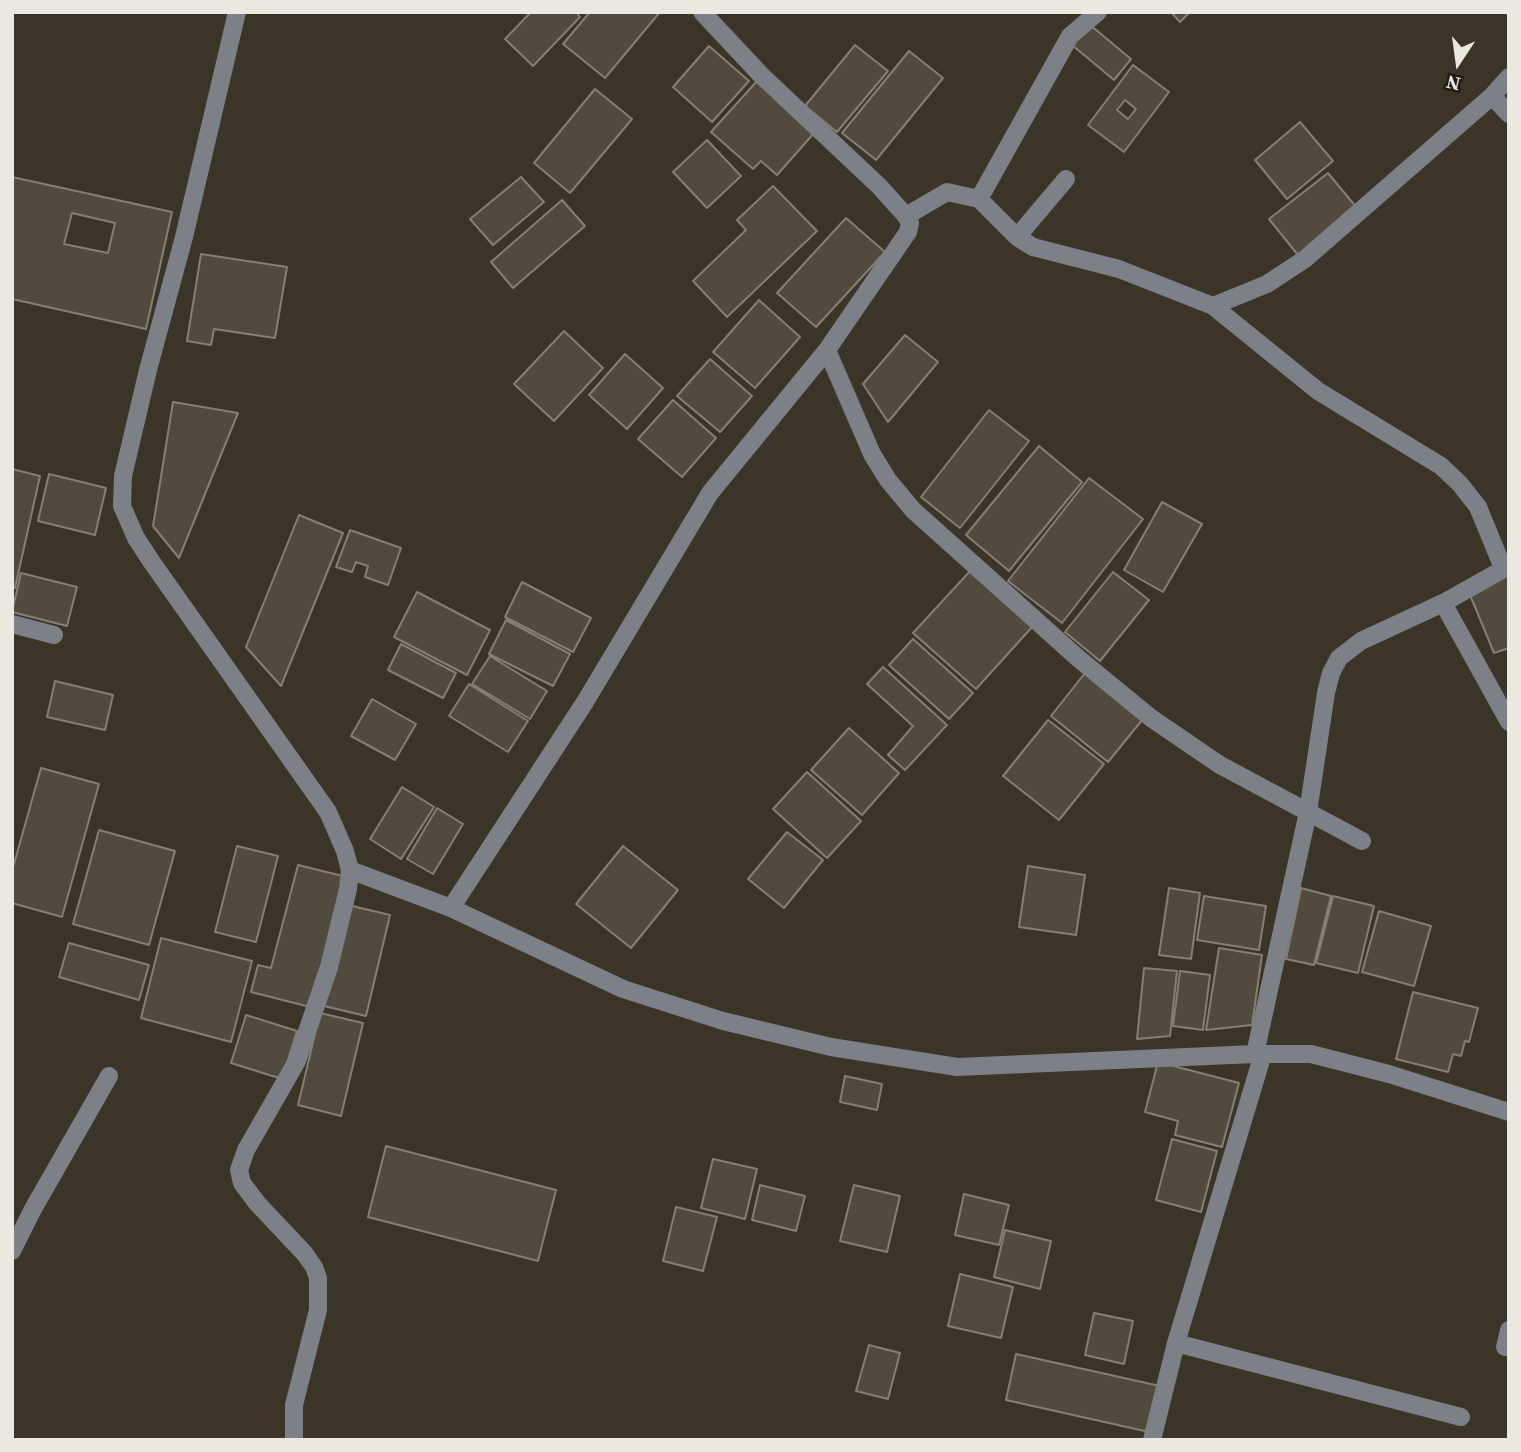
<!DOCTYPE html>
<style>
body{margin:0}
#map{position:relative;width:1521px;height:1452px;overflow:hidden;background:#3b3427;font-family:"Source Serif 4",serif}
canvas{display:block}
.frame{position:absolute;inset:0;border:14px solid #ece7df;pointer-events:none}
.north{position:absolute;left:1423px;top:28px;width:70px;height:70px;-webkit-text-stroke:5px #1f1c16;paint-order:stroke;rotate:193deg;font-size:19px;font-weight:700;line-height:28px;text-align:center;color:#ece7df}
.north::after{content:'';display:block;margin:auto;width:24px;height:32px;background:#ece7df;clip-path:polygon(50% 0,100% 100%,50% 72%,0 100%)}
</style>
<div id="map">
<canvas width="1521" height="1452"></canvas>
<div class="frame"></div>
<div class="north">N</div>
</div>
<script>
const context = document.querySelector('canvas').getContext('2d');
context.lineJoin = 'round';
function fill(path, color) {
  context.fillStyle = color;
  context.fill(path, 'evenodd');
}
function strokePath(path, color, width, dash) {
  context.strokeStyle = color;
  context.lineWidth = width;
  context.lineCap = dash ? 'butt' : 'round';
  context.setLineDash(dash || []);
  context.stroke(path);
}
const building = new Path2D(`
 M531,12h45l4,5 -47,49 -28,-27z
 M590,12h70l-55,66 -42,-34z
 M1171,12h19l-10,10z
 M1089,24l42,35 -17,21 -42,-35z
 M855,45l33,26 -51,61 -32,-26z
 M709,46l40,35 -37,41 -39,-35z
 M909,51l34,27 -67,82 -34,-27z
 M1133,65l36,27 -45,60 -36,-27zM1125,100l11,9 -8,10 -11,-9z
 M757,81l58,51 -38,43 -16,-14 -8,8 -42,-37z
 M595,89l37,30 -62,74 -36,-30z
 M1300,122l33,39 -46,38 -32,-39z
 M707,140l34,36 -34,32 -34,-36z
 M1328,173l29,35 -59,47 -29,-36z
 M12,177l160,35 -26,117 -134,-30zM72,213l43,10 -7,30 -44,-9z
 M521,177l23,25 -51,43 -23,-26z
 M773,186l44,45 -90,86 -34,-36 53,-51 -9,-10z
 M562,200l23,26 -72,62 -22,-26z
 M846,218l39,34 -69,75 -39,-34z
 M201,254l86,13 -12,71 -61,-9 -3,16 -24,-4z
 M759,300l41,37 -45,51 -42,-36z
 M564,331l39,37 -49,53 -40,-37z
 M905,335l33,27 -50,60 -25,-38z
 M625,354l38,34 -36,41 -38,-34z
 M710,359l42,37 -32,36 -43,-36z
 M673,400l43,38 -34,39 -44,-38z
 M173,402l65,11 -59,145 -26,-32z
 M989,410l40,31 -69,87 -39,-31z
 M1039,446l43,36 -73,89 -43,-36z
 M12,469l28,7 -25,112 -3,-1z
 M49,474l57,14 -11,47 -57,-14z
 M1089,478l54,41 -81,104 -54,-42z
 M1162,502l40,22 -39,68 -39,-22z
 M299,515l44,18 -62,153 -35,-39z
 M350,530l51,18 -13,37 -23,-8 3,-11 -12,-4 -4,10 -16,-5z
 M971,570l62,56 -57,63 -63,-56z
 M1113,572l36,28 -49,61 -35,-29z
 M21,573l56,14 -10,39 -55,-14z
 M1509,574v74l-15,5 -26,-63z
 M522,582l69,36 -18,34 -68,-35z
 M417,592l73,38 -23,45 -73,-38z
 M506,620l64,34 -17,32 -64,-32z
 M913,639l60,54 -24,26 -60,-54z
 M401,644l55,29 -13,25 -55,-28z
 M490,656l57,35 -17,28 -58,-35z
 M883,667l64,58 -42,45 -17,-15 25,-29 -46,-42z
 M1085,673l58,46 -35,43 -57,-46z
 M55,681l58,14 -8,35 -58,-13z
 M469,684l59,37 -20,31 -59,-36z
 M372,699l44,25 -21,36 -44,-24z
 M1048,720l56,44 -45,56 -56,-44z
 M849,728l50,45 -37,42 -51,-45z
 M41,768l58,16 -37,133 -50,-14v-32z
 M807,772l54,49 -34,37 -54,-49z
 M402,787l32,20 -33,52 -31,-20z
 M437,808l26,16 -30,50 -26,-15z
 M99,830l76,21 -26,94 -76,-21z
 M787,832l36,28 -39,48 -36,-29z
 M237,846l41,10 -22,86 -41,-10z
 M623,846l55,44 -47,58 -55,-44z
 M298,865l49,12 -33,131 -63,-16 7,-27 13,3z
 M1028,866l57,9 -9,60 -57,-8z
 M1169,888l31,5 -9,66 -32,-4z
 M1301,888l30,8 -17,69 -28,-6z
 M1204,896l62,10 -7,44 -62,-10z
 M1333,896l41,10 -16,67 -42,-10z
 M348,905l42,10 -24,101 -42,-10z
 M1379,911l52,15 -17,60 -52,-14z
 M161,938l91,23 -21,81 -90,-24z
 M69,943l80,22 -10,35 -80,-23z
 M1219,948l43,7 -10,70 -46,5z
 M1144,968l33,3 -7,65 -33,3z
 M1180,971l30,4 -7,55 -30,-4z
 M1413,992l65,16 -9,34 -4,-1 -4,15 -8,-2 -5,18 -52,-13z
 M320,1013l43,10 -22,93 -43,-11z
 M246,1015l51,16 -15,48 -51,-16z
 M1158,1062l81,21 -17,64 -47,-12 3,-14 -33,-9z
 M845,1076l37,8 -5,26 -37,-8z
 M1172,1139l45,12 -16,61 -45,-12z
 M386,1146l170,44 -18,71 -170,-44z
 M713,1159l44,10 -12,50 -44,-11z
 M760,1185l45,11 -9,35 -44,-11z
 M854,1185l46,11 -13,56 -47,-11z
 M964,1194l45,11 -10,40 -44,-10z
 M676,1207l41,10 -14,54 -40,-10z
 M1005,1230l46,11 -11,48 -46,-12z
 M960,1274l53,13 -12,51 -53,-12z
 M1094,1313l39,8 -9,43 -39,-9z
 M869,1345l31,8 -12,46 -32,-8z
 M1016,1354l144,32 -11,46 -143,-32z`);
fill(building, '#524a3d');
strokePath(building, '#877f71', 2);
strokePath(new Path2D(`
 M237,12l-53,225 -36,133 -25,106 -1,30 14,32 15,23 177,251 17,39 5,19 -2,19 -19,78 -32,94 -51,89 -7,20 3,13 15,20 48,51 9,13 4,11v32l-24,95v35
 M1492,96l17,18
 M979,199l91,-163 28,-24
 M906,216l41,-24 32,7 38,38 16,10 86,22 94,37 105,85 123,75 19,18 18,23 25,61
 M1017,237l49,-58
 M1213,306l54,-22 38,-25 187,-163 17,-19
 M827,350l45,104 16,26 25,30 166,149 72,59 69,47 142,76
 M1443,603l66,119
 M12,624l42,11
 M350,870l101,38 172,81 100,32 108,26 126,20 298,-13h56l78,20 120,38
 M451,908l134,-206 125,-209 117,-143 81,-118 2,-9 -4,-7 -27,-30 -118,-111 -59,-63
 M1255,1054l53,-242 18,-119 5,-20 8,-15 22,-17 82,-38 66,-37
 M12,1251l21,-42 76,-133
 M1176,1343l285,74
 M1505,1347l4,-17
 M1152,1440l24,-97 87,-289`), '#7b8186', 18);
</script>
